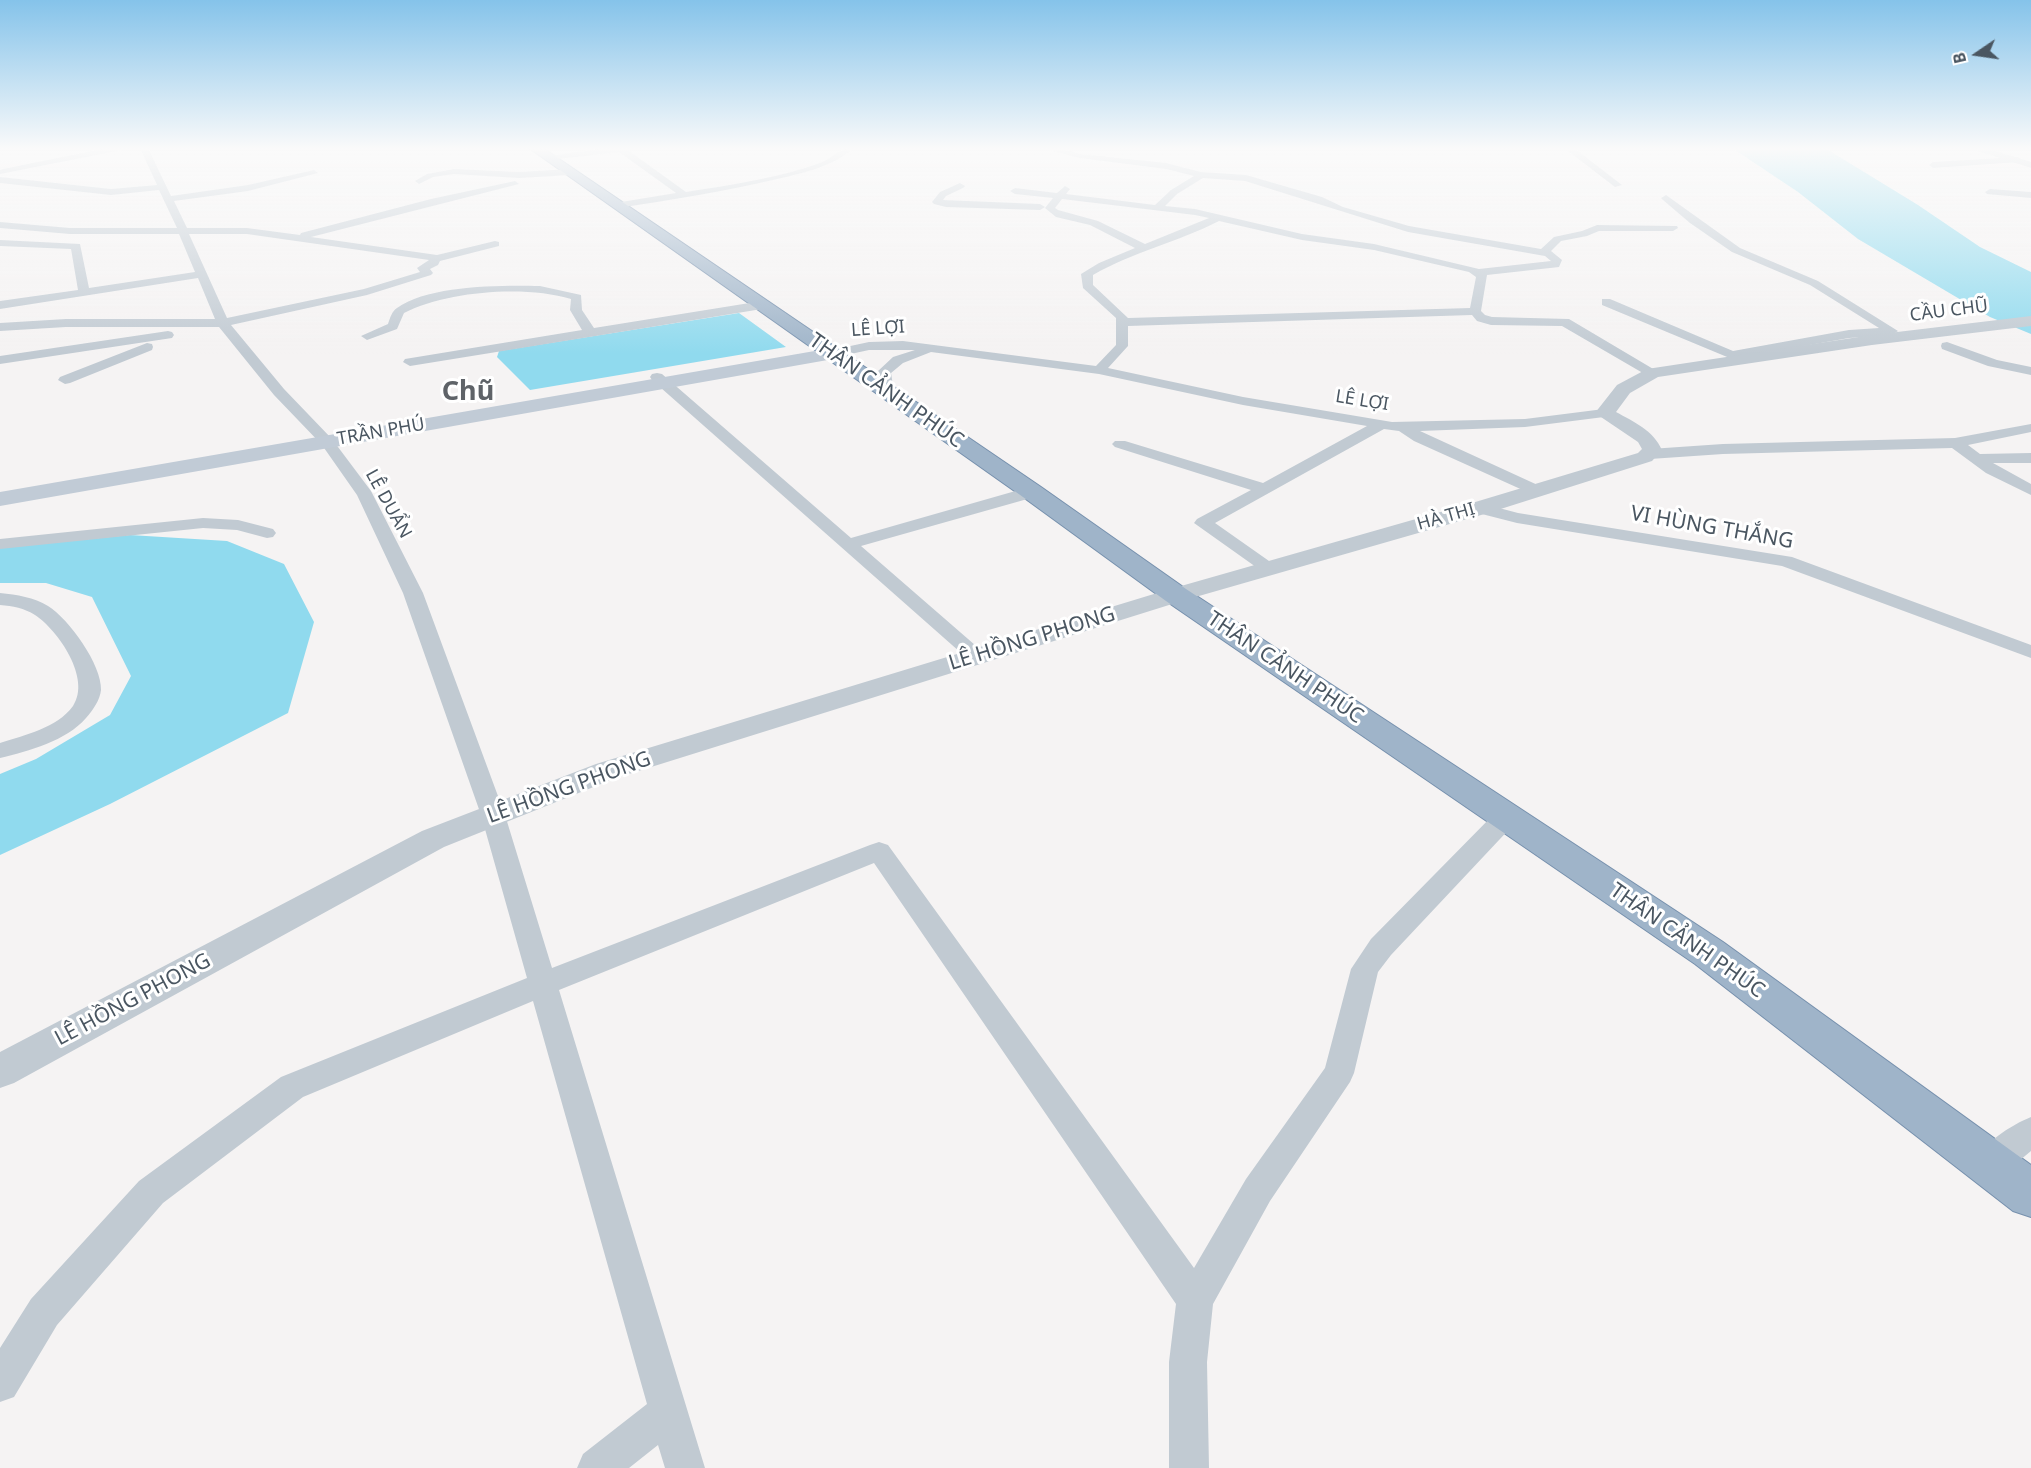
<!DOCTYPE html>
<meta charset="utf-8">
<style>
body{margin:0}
#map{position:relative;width:2031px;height:1468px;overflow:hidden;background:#f5f3f3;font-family:"Noto Sans",sans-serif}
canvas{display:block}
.north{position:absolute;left:1947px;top:24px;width:60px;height:60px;-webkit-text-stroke:4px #fff;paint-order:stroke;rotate:257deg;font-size:16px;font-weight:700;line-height:24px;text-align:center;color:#4a5661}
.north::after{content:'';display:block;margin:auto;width:21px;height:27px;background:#4a5661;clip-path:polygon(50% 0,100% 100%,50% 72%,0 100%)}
</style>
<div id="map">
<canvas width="2031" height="1468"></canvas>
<div class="north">B</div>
</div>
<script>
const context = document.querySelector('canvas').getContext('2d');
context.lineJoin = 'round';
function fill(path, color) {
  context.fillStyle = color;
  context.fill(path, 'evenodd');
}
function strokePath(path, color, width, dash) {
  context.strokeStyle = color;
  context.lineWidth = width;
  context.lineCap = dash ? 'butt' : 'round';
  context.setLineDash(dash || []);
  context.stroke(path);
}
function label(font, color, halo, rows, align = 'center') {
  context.font = font + ' "Noto Sans",sans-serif';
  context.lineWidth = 6;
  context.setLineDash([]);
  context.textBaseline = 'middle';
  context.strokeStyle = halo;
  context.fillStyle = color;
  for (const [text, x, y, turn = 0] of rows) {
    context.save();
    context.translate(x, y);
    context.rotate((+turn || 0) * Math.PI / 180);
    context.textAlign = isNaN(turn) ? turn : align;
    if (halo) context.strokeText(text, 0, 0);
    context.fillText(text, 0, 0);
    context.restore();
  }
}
fill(new Path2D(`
 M1732,148h93l93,57 62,42 51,25v62l-41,-17 -132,-78 -60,-47z
 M739,313l47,34 -256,43 -33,-33 2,-6z
 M130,535l97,6 57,23 30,58 -26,91 -178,91 -110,51v-81l36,-15 74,-44 21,-39 -39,-79 -46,-14h-46v-35z`), '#90daee');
const trunk = new Path2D(`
 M529,148h14l498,339 145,102 537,353 308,223v52l-18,-6 -318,-247 -529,-363 -143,-104z`);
strokePath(trunk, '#7690ad', 2);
fill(new Path2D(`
 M107,148h25l-132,26v-4l3,-1z
 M140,148h8l23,48 77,-11 66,-15 4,3 -70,18 -74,10 13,27h60l53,7 1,-2 130,-34 84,-18 4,3 -208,53 126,18 58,-14 4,1v4l-59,15 -2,4 -8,4 3,4 -2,2 -64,20 -136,30 53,64 48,50 39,52 52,102 82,222 47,153 318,-123 9,-3 9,3 306,423 52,-89 79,-111 26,-99 20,-30 126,-128 9,-2 9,2 3,6 -3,6 -124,132 -13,17 -24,101 -4,9 -80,119 -57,103 -6,58 2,106h-40v-106l7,-58 -302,-441 -315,127 146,478h-40l-7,-23 -29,23h-52l6,-14 64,-50 -114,-403 -230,96 -140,106 -106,122 -43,72 -14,5v-54l31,-49 108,-118 142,-104 246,-99 -46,-163 -78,-222 -46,-98 -35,-50 -48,-50 -55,-68h-153l-66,4v-8l66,-4h149l-17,-41 -198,31v-8l78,-11 -7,-41 -71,-3v-6l80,4 9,44 106,-16 -16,-38h-109l-70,-6v-6l70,6h107l-18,-38 -48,5 -111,-12v-6l111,12 46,-4zM189,234h58l182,26 -12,8 3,4 -56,17 -137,29z
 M606,148h19l61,44c44,-7 92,-14 134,-29 13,-5 19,-15 34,-15 -23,20 -52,25 -81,32 -51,12 -103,20 -155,28l-3,-1v-4l61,-10 -57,-41 -70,8 -4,-2 4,-2z
 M1042,148h16l22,6 86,9 35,9 45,3 76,22 21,10 66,19 132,23 13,-12 28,-6 15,-6 80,1 1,2 -5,3h-74l-12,5 -26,5 -10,10 11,9 -3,7 -72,8 -6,36 4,4 7,2 77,2 91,54 -7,4 -5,-1 -86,-50 -71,-1 -14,-4 -5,-6 -344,11v20l-20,22 135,29 149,25 133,-3 79,-10 7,4 -7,4 -79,10 -105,4 122,56 2,4 -2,4 -6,1 -122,-55 -15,-10 -15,-2 -169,94 64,45 -2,4h-14l-69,-49 3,-4 54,-29 -136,-43 -3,-3 3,-3h10l138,42 104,-57 -124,-21 -144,-31 -168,-22 -28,11 -12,10 3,19 -7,4 -7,-4 -3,-20 16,-15 22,-7h-46l-37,8 -7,-4 2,-3 42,-9 34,-1 193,25 20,-21v-27l-33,-30 -2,-14 18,-11 36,-15 -45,-23 -34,-8 -11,-9 8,-10 -38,-4 -5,-3 5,-3 42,5 8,-7 5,3 -4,5 89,11 16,-15 23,-14 -28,-7 -86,-11zM1203,178l42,3 163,51 137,24 6,5 -72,8 -105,-25 -72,-10 -107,-25 -30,-3 12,-12zM1062,199l133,16 14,3 -64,26 -47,-23 -40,-11 -3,-2zM1219,221l83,19 72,10 95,22 7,5 -6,31 -342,10 -35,-33v-10c40,-23 85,-33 126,-54z
 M1564,148h10l48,37 -7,2z
 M2017,157l3,1v4l-87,6 -4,-3 4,-3z
 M454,169l65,3 51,-3 4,3 -4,3 -51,3 -65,-4 -21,3 -14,7 -4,-3 12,-7z
 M960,183l5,3 -2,2 -17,8 -3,4 97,4 5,3 -5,3 -94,-3 -12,-3 -2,-2 8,-10z
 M1990,189l41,3v6l-44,-4 -2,-2z
 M1666,195l74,53 78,33 80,50 -6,4 -43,3 -102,18 4,4 -7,4 -142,-59v-6h8l123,52 116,-21 30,-2 -69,-43 -78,-33 -42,-29 -27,-23 -2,-2z
 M540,286l41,9 1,15 12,18 168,-27 6,4 -6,4 -352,57 -7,-4 2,-3 177,-29 -12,-20 1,-11c-46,-14 -124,-8 -167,14l-7,16 -30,11 -6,-4 27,-12c2,-6 4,-13 9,-16 31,-23 105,-23 143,-22z
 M168,331l4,1 2,3 -2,3 -172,26v-8z
 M1947,342l50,18 34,7v8l-43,-9 -46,-17 -1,-3 1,-3z
 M147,343l5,1 1,3 -1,3 -82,33 -5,1 -7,-4 2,-3z
 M657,373l5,1 189,164 175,-50h12l2,4 -2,4 -177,50 122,106 3,4 -3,4 -7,2 -7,-2 -317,-280 -2,-3 2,-3z
 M2031,424v8l-63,13 12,9 51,-1v10h-38l38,21v11l-45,-22 -34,-25 -229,6 -73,5 -8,-5 8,-5 73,-5 232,-6z
 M1480,503l38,10 274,44 239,88v13l-249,-92 -265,-43 -43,-11 -2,-4 2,-4z
 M203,518l35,2 35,9 3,4 -3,4 -6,1 -30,-8 -34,-2 -203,21v-10z
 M0,593c17,2 34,4 48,13 21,13 54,59 53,84 -1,10 -8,20 -15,28 -20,23 -57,33 -86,40v-15c25,-8 57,-15 73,-37 19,-27 -15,-76 -38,-91 -11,-7 -22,-9 -35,-10z
 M2031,1117v34l-29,24 -12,4 -12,-4 -5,-11c9,-20 38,-39 58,-47z`), '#c1cad2');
fill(new Path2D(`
 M1969,148h17l45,14v6z
 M2031,316v10l-159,19 -214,32 -28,16 -14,19c18,10 37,18 46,38l-10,11 -164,52 -303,87 -569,178 -172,69 -430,236 -14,5v-36l422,-221 174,-67 571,-174 305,-87 166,-50 4,-4 -4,-7 -43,-29 22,-28 30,-16 225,-34z`), '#c1cad2');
fill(new Path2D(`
 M832,348l7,2 2,4 -2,4 -839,148v-14z`), '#c1cbd6');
fill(trunk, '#9fb4c9');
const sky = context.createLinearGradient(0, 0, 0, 354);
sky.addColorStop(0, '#85c3ea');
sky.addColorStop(0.42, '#fafafa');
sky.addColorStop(1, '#fafafa00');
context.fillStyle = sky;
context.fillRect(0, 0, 2031, 354);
label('18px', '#4a5661', '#fff', [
 ["CẦU CHŨ",1949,311,-7],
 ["LÊ LỢI",878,329,-4],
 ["LÊ LỢI",1362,401,9],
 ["TRẦN PHÚ",381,432,-10],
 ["LÊ DUẨN",388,504,61],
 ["HÀ THỊ",1446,517,-16]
]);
label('21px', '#4a5661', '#fff', [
 ["THÂN CẢNH PHÚC",886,391,35],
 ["VI HÙNG THẮNG",1712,528,10],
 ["LÊ HỒNG PHONG",1032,639,-17],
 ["THÂN CẢNH PHÚC",1285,668,34],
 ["LÊ HỒNG PHONG",569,788,-20],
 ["THÂN CẢNH PHÚC",1687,941,35],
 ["LÊ HỒNG PHONG",133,1000,-28]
]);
label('bold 27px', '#5f6368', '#fff', [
 ["Chũ",468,392]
]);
</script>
